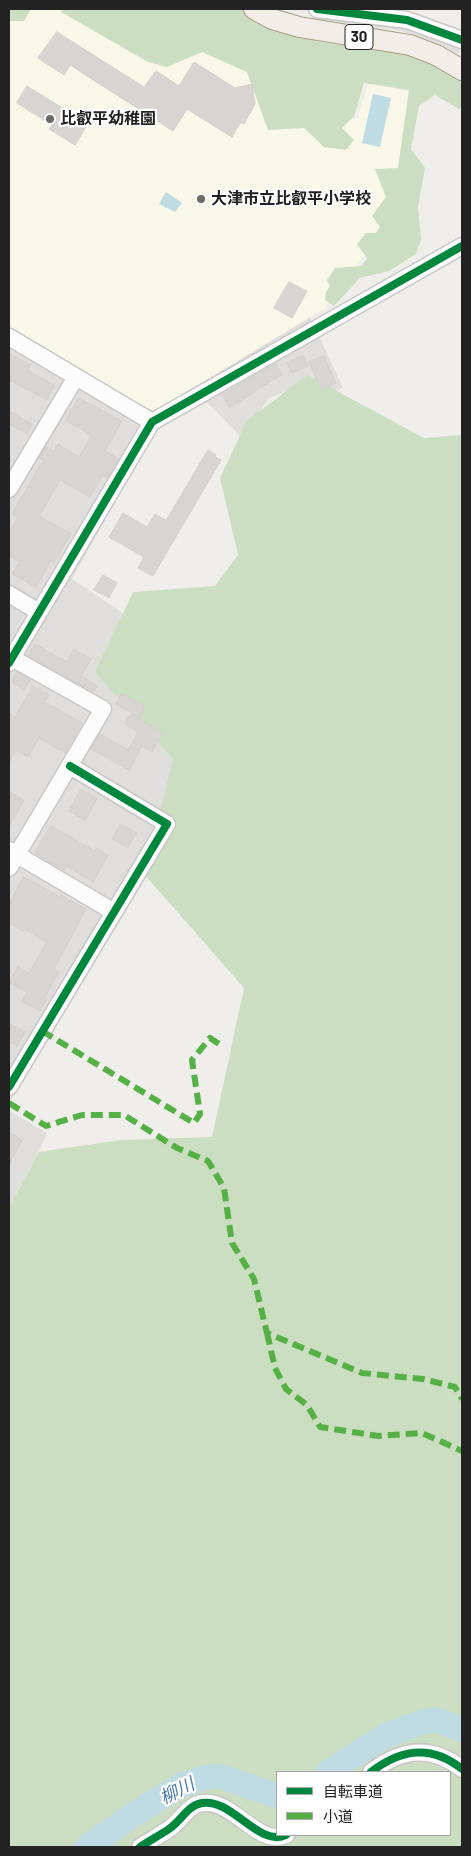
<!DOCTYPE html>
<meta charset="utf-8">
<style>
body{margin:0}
#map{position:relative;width:471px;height:1856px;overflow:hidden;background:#f0eeeb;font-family:Barlow,"Noto Sans JP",sans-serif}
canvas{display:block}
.frame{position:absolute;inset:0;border:10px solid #222;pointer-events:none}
.legend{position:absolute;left:276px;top:1771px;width:175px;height:65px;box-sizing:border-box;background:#fff;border:1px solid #a7a7a7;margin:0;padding:6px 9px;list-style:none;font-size:15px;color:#222}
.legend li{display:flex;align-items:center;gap:10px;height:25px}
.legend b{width:25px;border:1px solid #a7a7a7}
</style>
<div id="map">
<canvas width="471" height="1856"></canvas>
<div class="frame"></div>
<ul class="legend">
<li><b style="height:6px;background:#00873e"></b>自転車道</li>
<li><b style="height:6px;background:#55b145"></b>小道</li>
</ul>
</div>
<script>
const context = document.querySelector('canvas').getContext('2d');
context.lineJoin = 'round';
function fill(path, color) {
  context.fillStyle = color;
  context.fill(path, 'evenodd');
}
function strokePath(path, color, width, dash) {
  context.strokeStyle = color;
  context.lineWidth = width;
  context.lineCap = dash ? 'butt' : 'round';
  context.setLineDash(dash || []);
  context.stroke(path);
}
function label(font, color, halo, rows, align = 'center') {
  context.font = font + ' Barlow,"Noto Sans JP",sans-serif';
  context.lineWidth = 4.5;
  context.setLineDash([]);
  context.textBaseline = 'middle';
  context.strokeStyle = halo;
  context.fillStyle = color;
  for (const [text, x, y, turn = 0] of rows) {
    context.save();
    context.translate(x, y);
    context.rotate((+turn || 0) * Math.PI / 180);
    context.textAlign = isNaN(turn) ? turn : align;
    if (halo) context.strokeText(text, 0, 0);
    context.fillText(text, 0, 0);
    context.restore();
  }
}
fill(new Path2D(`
 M310,317l33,71 -23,9 -10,-17 -42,19 -25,40 -36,-37 -51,28 -84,149 52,35 66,186 -181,303v-774l145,82z
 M9,1111l38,22 -8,19 -30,56z`), '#dfdedc');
fill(new Path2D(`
 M16,9h102l137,59 21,62 82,-12 10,-35 44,9 -11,79 -15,55 -62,83 -170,102 -39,-19 -106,-63v-310z`), '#f8f7e8');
fill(new Path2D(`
 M9,9h22l-7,12h-15z
 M62,9h180l44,24 34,9 94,13 39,17 9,8v28l-3,1 -24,-14 -16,11 -8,43 14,19 -7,38 3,34 -5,14 -27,17 -29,7 -26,28 -9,-6 1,-8 4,-6 -3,-6 8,-12 27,-2 5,-8 -10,-14 9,-11h10l4,-6 -8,-11 14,-19 -11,-28 23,-1 11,-78 -45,-7 -10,33 -12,12 12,12 -8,10 -22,-3 -20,-19 -36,2 -21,-58 -45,-20 -35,15 -19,-5 -87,-50z
 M307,375l117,63 38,-3v1412h-453v-639l30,-56 82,-12 91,-3 32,-149 -99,-113 28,-116 -78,-87 38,-80 82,-6 23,-31 -18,-77 27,-57zM277,1772h173v63h-173z`), '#cbdec1');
fill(new Path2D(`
 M317,15l87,10 57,23 -3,6 -57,-23 -85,-12z`), '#e0dfde');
fill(new Path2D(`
 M373,94l18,4 -11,49 -18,-4z
 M166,192l16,11 -7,9 -16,-8z`), '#bfdbe3');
strokePath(new Path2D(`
 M328,1772l57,-36 40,-15 12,-1 25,10
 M87,1847l52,-36 43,-26 26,-8 11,-1 58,20`), '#bfdbe3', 25);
const building = new Path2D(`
 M57,32l87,55 12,-16 23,15 15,-24 41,26 17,-4 3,20 -11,20 -3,-2 -9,15 -45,-28 -14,22 -103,-66 -6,10 -26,-17z
 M27,86l61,38 -13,21 -26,-16 3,-4 -35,-22z
 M289,282l18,9 -15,27 -18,-10z
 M9,353l21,12 -3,5 28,16 -8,14 -38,-20z
 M303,356l5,10 -16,7 -5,-10z
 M324,356l12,27 -15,6 -12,-27z
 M276,364l6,11 -28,16 1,1 -25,15 -8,-12z
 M79,398l43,23 -17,30 14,8 -12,19 -4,-3 -13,22 -30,-17 -21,36 32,18 -17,28 -3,-2 -15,27 -24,-13 7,-12 -10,-6v-23l9,-16 -6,-3 31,-54 -4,-2 7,-12 8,5 4,-7 21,13 13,-22 -26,-14z
 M9,411l23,13 -5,10 -18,-10z
 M208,450l8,5 -1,2 6,3 -68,116 -15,-8 6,-11 -35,-20 14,-24 24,14 8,-13 11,6z
 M103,575l14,8 -8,15 -15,-8z
 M35,644l32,18 7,-13 17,10 -10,17 16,10 -3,6 -65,-36z
 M17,672l13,8 -6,10 -12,-8z
 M33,686l16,9 -4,7 37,21 -17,30 -26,-15 -11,19 -12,-7 -7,13v-50l6,4z
 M122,694l23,12 -6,11 -23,-13z
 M131,714l32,19 -11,19 -10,-6 -13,24 -38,-21 9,-15 28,16 10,-18 -13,-8z
 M81,790l16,9 -12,21 -16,-9z
 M9,791l15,9 -15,27z
 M121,824l16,9 -9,15 -15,-9z
 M51,826l44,25 1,-3 12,7 -15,27 -27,-16 -2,4 -29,-17z
 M24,877l36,20 1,-2 25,14 -32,60 5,3 -15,26 3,1 -7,12 -18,-10 5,-9 -18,-10 9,-15 11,6 18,-31 -23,-13 -1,2 -14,-8v-19z
 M9,1023l16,9 -8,14 -8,-4z
 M9,1132l13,8 -13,24z`);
fill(building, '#d7d4d2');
strokePath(building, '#d3d0cc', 1);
const minor = new Path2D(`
 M317,9l90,11 55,20
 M9,337l143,85
 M9,489l67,-112
 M9,594l30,18
 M9,663l143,-241 310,-176
 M9,850l105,62
 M9,868l94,-159 -91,-51
 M9,1087l158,-263 -97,-58
 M371,1772c30,-23 60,-28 91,-3
 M140,1847c9,-6 20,-12 29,-18 12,-8 19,-24 33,-26 30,-5 57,45 84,32`);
const major = new Path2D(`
 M254,9l18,10 27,8 111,18 26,10 26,15`);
strokePath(minor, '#c9c8c7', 19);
strokePath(major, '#a79c86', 22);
strokePath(minor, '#fdfcfc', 16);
strokePath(major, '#f3ede7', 20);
strokePath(new Path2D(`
 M42,1031l152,92 6,-9 -8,-54 18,-22 12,8
 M9,1103l37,23 36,-11h42l53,33 31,13 16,27 8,55 22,36 13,54 95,40 61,6 32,8 7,12
 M267,1333l8,35 11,21 21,16 13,22 58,9 44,-3 40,18`), '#55b145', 6, [12, 6]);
strokePath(new Path2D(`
 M317,9l90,11 55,20
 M9,663l143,-241 310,-176
 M9,1087l158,-263 -97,-58
 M371,1772c30,-23 60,-28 91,-3
 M140,1847c9,-6 20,-12 29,-18 12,-8 19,-24 33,-26 30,-5 57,45 84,32`), '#00873e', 8);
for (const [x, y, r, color] of [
 [50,119,5,"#6a6968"],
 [201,199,5,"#6a6968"]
]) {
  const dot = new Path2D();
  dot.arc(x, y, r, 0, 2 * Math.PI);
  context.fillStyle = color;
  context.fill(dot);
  strokePath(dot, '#fff', 2);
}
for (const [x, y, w] of [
 [359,37,28]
]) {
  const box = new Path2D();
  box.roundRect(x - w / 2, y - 12.5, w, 25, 4);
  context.fillStyle = '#fff';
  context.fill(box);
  strokePath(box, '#222', 1);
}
label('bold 15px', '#222', null, [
 ["30",359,37]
]);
label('bold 16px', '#222', '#fff', [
 ["比叡平幼稚園",60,119],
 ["大津市立比叡平小学校",211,199]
], 'left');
label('italic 18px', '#4a7aab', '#fff', [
 ["柳川",177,1791,-27]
]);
</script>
